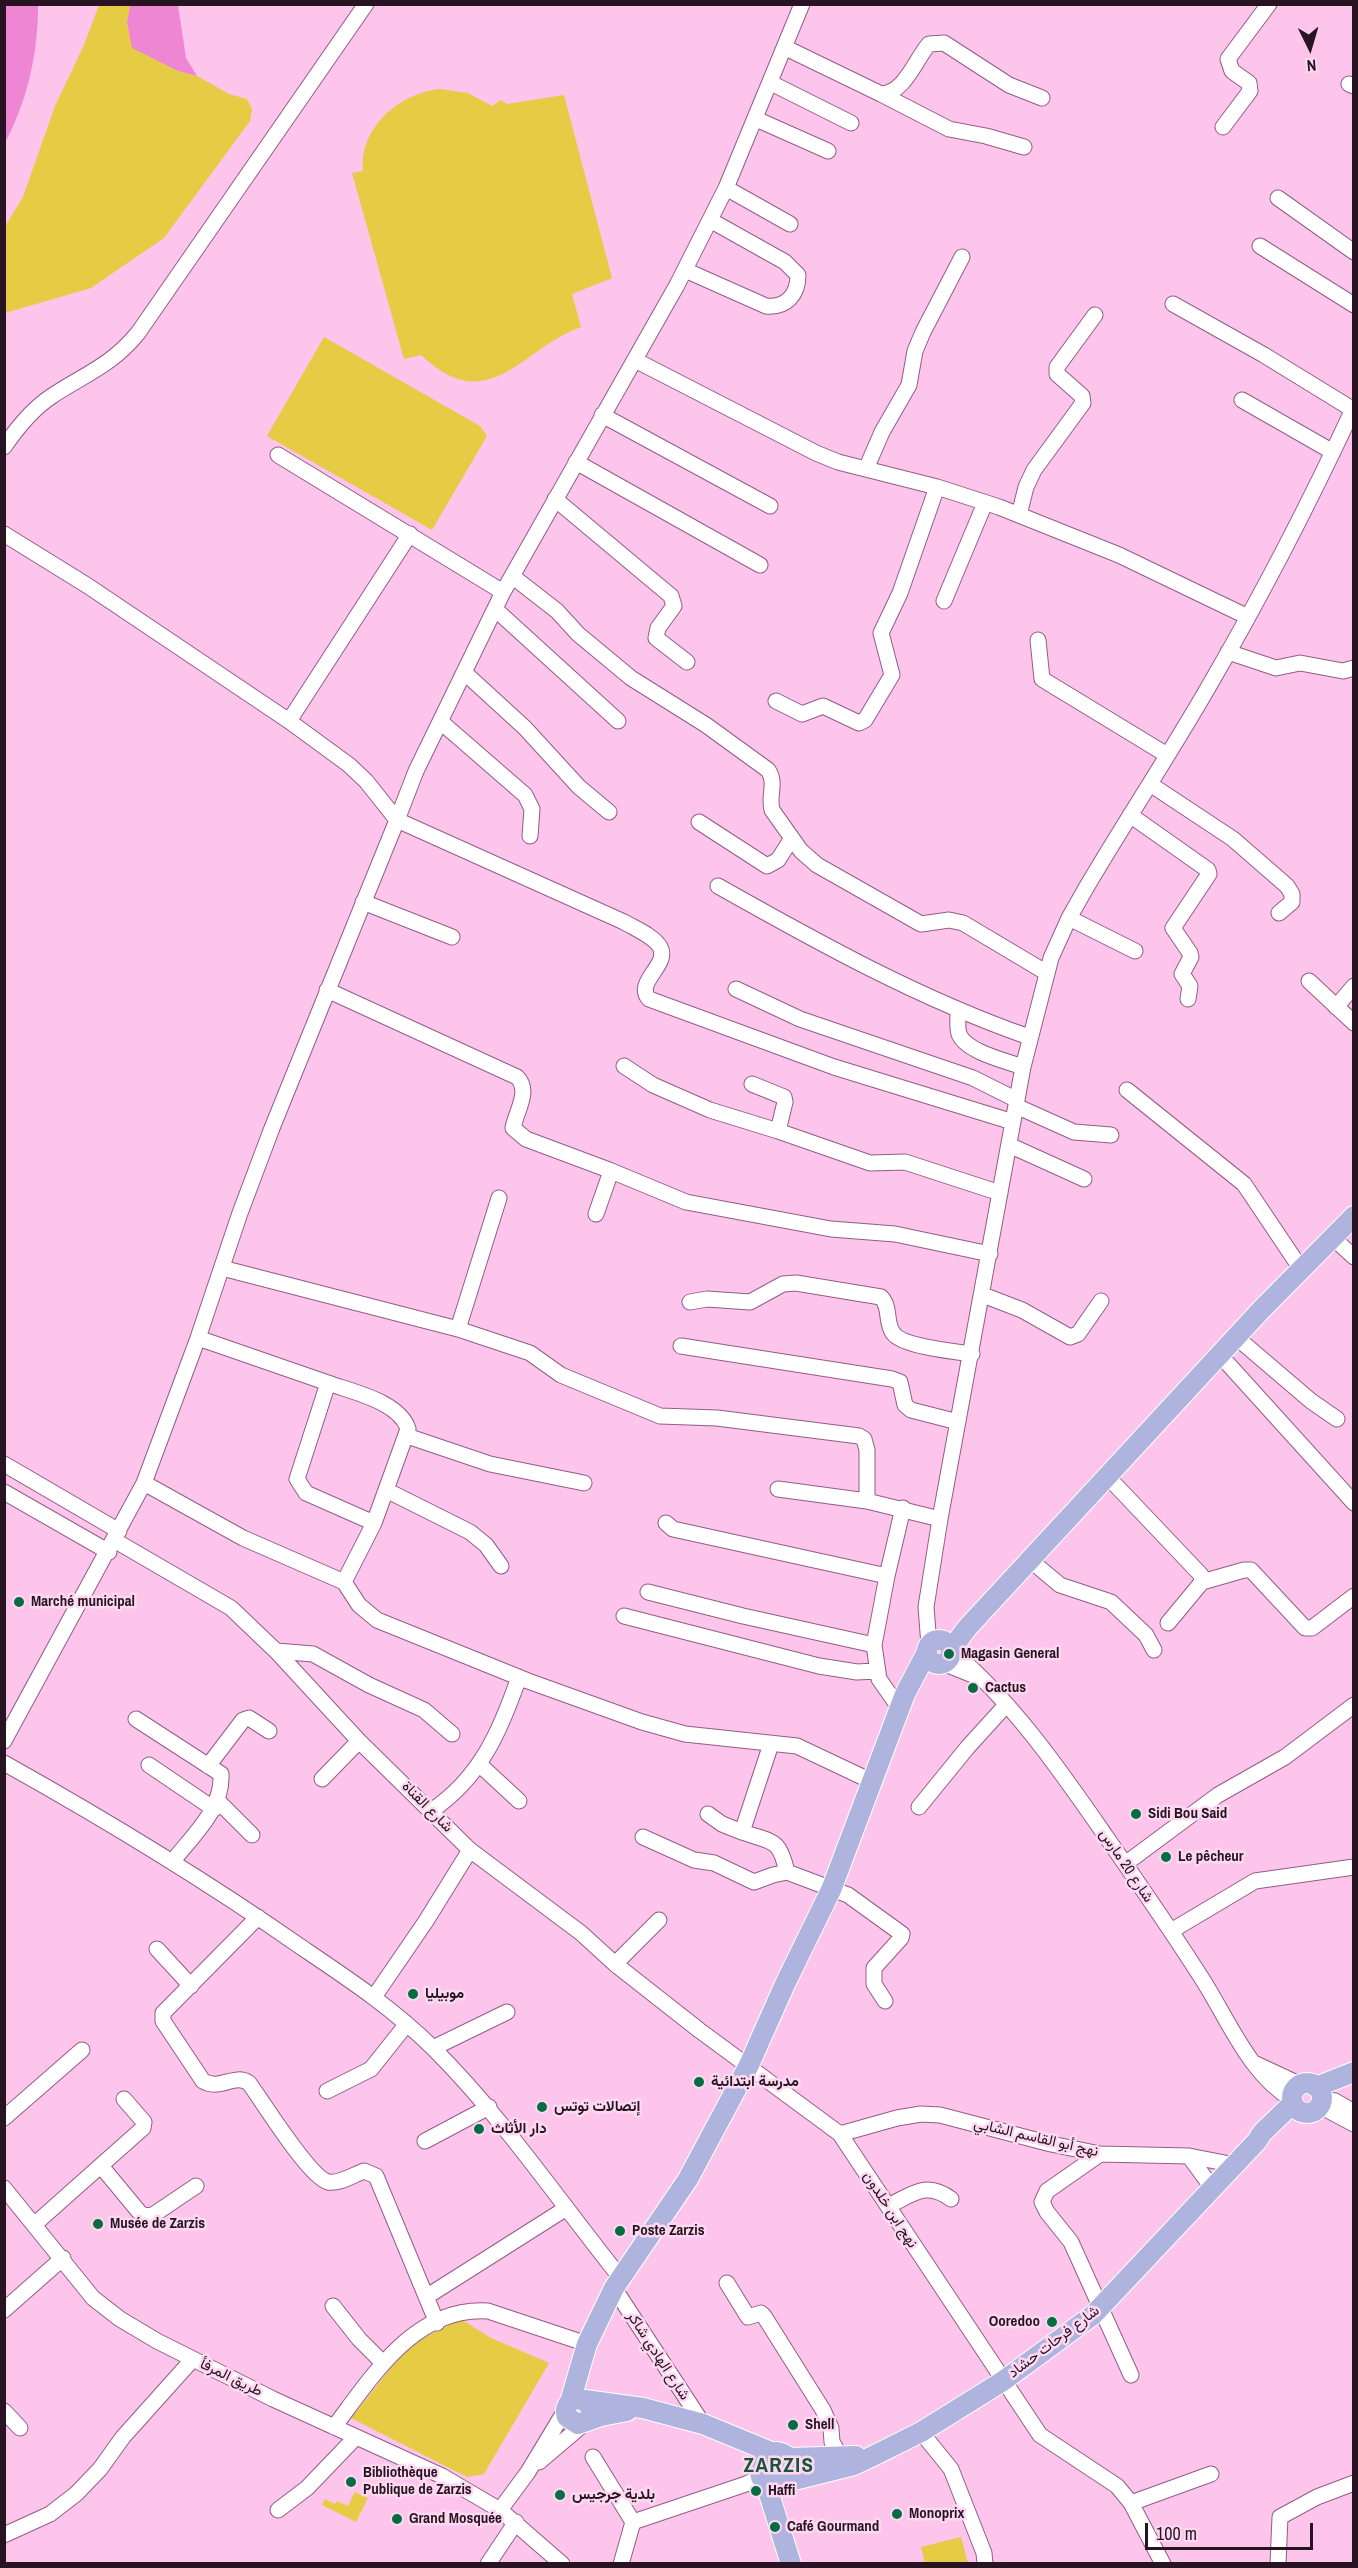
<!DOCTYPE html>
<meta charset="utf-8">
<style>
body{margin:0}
#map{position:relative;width:1358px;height:2568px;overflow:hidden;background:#fdc4ec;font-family:"Archivo Narrow",sans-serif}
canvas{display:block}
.frame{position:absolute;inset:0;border:6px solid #271322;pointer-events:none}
.north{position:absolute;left:1280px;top:18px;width:60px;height:60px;-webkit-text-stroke:4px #fcd9f1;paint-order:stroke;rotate:175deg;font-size:16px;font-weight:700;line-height:24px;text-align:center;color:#271322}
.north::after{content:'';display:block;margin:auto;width:21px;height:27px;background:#271322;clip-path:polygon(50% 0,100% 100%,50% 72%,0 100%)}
.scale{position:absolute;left:1145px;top:2523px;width:168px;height:27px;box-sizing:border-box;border:3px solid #271322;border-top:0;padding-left:8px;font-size:18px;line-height:21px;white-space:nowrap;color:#271322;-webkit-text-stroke:4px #fcd9f1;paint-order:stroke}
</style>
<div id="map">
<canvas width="1358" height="2568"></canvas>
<div class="frame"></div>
<div class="north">N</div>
<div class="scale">100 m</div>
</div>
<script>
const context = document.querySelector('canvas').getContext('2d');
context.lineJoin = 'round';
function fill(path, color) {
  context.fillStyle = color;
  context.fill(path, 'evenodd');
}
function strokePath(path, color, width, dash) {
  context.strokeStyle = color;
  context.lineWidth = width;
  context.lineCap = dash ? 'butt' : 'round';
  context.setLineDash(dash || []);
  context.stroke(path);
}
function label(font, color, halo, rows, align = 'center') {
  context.font = font + ' "Archivo Narrow",Vazirmatn,sans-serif';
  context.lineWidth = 5;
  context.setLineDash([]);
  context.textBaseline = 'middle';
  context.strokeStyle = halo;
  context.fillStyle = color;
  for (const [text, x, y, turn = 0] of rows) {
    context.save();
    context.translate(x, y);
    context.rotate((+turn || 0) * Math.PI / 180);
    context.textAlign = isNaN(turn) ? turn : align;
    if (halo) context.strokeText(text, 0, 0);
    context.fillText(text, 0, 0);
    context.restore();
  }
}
fill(new Path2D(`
 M99,5h31l-3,17 6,26 45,23 19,5 32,18 18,5 5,10 -2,12 -86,117 -73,50 -86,25 -1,-85 19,-31 32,-91 29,-61z
 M440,89l28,4 24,13 9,-6 6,4 57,-9 48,183 -40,16 9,33c-62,23 -92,92 -160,28l-17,4 -52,-186 11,-2c-4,-44 37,-78 77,-82z
 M324,337l156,89 7,10 -55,94 -165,-94z
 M461,2319l28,18 60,26 -65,111 -17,3 -116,-59 58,-73z
 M355,2492l13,6 -12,24 -34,-17 3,-6 10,5 2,-3 11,5z
 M961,2537l7,26h-43l-4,-16z`), '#e6cb44');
fill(new Path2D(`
 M5,4l33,1c0,48 -10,94 -33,138z
 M130,5h48l8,53 11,18 -19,-5 -46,-23 -5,-26z`), '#ee86d3');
const minor = new Path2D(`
 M802,4l-76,184 -49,97 -174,307 -87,179 -19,49 227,102c10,6 30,14 36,25 10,18 -26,35 -11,52l185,68 179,55
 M786,48l95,46c24,-1 34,-34 48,-50l15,-1 65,42 33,13
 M771,83l80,40
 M1349,84l5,2
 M881,94l68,35 37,7 38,11
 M756,119l72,32
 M1223,127l27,-36 -1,-8 -17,-12 -4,-12 41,-55
 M726,188l64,36
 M1278,198l76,54
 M1260,246l94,59
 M685,270l81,36c20,2 32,-11 32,-31l-13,-13 -75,-42
 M1173,304l91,51 88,54
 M635,360l181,93 22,9 99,25 62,20 120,48 129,62
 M1242,400l91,52
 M602,415l168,91
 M4,447c13,-19 28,-38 48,-51 33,-22 59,-30 86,-63l228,-329
 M278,455l225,137
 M576,462l184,103
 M866,469l16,-37 27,-47 6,-34 8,-19 39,-75
 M555,499l116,97 3,10 -16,22 -2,10 31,24
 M1019,515l7,-28 8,-17 49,-67 -1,-7 -25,-22v-7l38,-52
 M4,534l84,52 201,135 60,44 17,16 31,39 -125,308 -32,85 -42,125 -54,145 -140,258
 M512,576l45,35 21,23 53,44 75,47 62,45c9,13 0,25 4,40l29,41 16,14 104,59 28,-4 14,3 84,50
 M944,601l41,-98
 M495,609l123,112
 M1038,640l4,39 125,76
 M1228,652l48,16 24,-5 43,8 11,-3
 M465,673l60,55 54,59 30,25
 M776,701l26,13 21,-8 36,17 6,-3 27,-45 -11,-42 19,-40 37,-106
 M289,721l121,-187
 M441,722l84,73 7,14 -2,27
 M1150,784l83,55 54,47 5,8v8l-13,11
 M1130,815l78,55 1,4 -36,54 17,25 1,4 -9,17 8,12 -2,13
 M699,822l68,44 11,-6 14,-22
 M718,886c101,57 202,113 311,151
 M363,902l89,35
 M1069,918l66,33
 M1309,981l45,42
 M736,989l64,30 173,59 44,22
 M327,990l190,87c14,14 -1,34 -4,51l13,11 83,31v7l-13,37
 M1336,1007l18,-21
 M958,1010c0,8 -1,17 1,24 7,18 48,27 64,33
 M624,1066l29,19 57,25 68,21 92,32 35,-1 95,31
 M752,1084l32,13 1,5 -7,29
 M1127,1090l117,94 57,85
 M1016,1106l58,26 37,3
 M1009,1145l75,34
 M609,1170l77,32 145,27 64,5 95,20
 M499,1198l-41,131 72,24 31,22 99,41 57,2 142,18 5,3 3,11v51l73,18
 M1332,1237l22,20
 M222,1268l236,61
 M983,1295l39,15 48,27 8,-3 23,-33
 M690,1302l17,-3 43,3 33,-18 13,-1 85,14c10,10 4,25 12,36 8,13 63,19 79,21
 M1236,1337l75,64 26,18
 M198,1338l130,45
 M681,1346l211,33 8,3 5,23 6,5 47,12
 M1220,1355l134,148
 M407,1436l83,28 94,19
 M4,1464l115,67
 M1107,1476l94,99 1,7 -34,41
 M144,1483l99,55 101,44 30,-59 34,-94c-8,-27 -55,-37 -80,-46l-31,96 9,14 68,30
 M778,1489l89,12
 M386,1490l84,42 16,13 15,21
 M4,1492l105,60
 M666,1523l7,6 214,47 16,-68
 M114,1540l117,68 45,43 83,90 111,109 111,83 34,31 84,66 141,104 200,301 77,51 14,17 32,61
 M1030,1560l30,25 51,17 35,33 8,15
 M344,1582l15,23 18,15 151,61 114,41 43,12 112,12 74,35
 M1202,1582l42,-12h7l54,58h7l42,-32
 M648,1592l95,24 131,29 13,-69
 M624,1616l195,50 38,6 19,-1
 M874,1645l5,34 21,30
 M929,1645l-3,-38 14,-88 83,-452 28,-109 18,-40 17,-30c40,-68 84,-134 123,-202 53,-91 101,-184 145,-279
 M276,1651l37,3 56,31 55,25 28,24
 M952,1651c61,51 108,119 153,184 32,46 64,92 94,139 28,42 49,100 94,126
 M943,1663l30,12
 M136,1719l85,55c2,35 -28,61 -48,87
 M771,1744l-29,88c32,11 37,6 45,40
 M4,1763c102,57 201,117 297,184 46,31 93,62 133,102 69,69 125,152 186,228
 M479,1764l40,37
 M149,1765l65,44
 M208,1766l35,-46 6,-2 20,13
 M322,1779l37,-38
 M218,1801l34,34
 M919,1807l48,-59 39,-43
 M431,1811c49,-33 69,-79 88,-134
 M708,1814l14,10 20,8
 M643,1837l51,23 20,3 40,19 19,-7 14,-3 61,23 54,39 -1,4 -27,30v16l11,17
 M1125,1864l93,-69 67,-38 69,-52
 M258,1917l-89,90 -6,6v8l40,60c17,10 31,-8 46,2 14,19 60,94 79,99 12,2 25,-7 36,-11l12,5 61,147
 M1171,1931l84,-50 99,-14
 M157,1949l34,37
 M615,1964l44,-44
 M374,1997l52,-76 44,-71
 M433,2048l74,-36
 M1256,2064l45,21
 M327,2091l44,-22 35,-44
 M1322,2099l13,2 19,11
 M1320,2106l34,18
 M4,2118l78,-68
 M840,2134l57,-16 24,-4 19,1 111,29 49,10 89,2 46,9
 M425,2141l64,-34
 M1100,2154l-53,37 -5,11 5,10 24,30 60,133
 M1189,2156l24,33
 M101,2166l39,47 5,3 8,-1 43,-29
 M4,2188l89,110 27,21 37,22 116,58 169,77 58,34 62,54
 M888,2206c24,-11 38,-26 63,-7
 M35,2224l108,-96 1,-6 -20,-23
 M727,2283l21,34 13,-4 3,3 59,94 8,18 1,14 8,14
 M614,2288l89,136
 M426,2297l139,-88
 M333,2306l26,33 24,24
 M4,2310l59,-52
 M4,2411l16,17
 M334,2427c38,-50 81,-121 154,-116l99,33
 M921,2432l30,37 33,84 1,11
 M593,2457l40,65
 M539,2462l47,-40
 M1131,2503l80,-29
 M278,2510l29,-22 49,-51
 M500,2510l28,-38 38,-63
 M4,2535l46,-21 26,-20 24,-25 23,-32 70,-78
 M488,2564l28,-42
 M621,2564l12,-42 113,-38 15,-7
 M1278,2564l2,-47 37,-20 37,-14`);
const major = new Path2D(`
 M927 1652a12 12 0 1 1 24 0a12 12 0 1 1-24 0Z
 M951,1650l16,-22 294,-318 93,-94
 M1292 2098a15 15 0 1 1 30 0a15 15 0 1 1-30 0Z
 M1316,2087l38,-15
 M585,2400l58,8 60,16 68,28
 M570,2402l17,-58 27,-56 74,-109 61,-114 36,-81 46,-94 74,-196 22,-42
 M589,2419l3,-8 -4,-8 -11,-5c-9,3 -13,10 -10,19l11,7 23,-8 26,-5
 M790,2458l66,-2
 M789,2480c8,-13 2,-26 -13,-28l-13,6 -4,9 2,10 13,8 80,-20 19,-9 48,-24 82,-51 90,-66 164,-174 5,-8 31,-30
 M765,2481l26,83`);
strokePath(minor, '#915e83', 17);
strokePath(major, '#fff', 22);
strokePath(minor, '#fff', 15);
strokePath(major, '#afb4df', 20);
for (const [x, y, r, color] of [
 [19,1602,6,"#076c41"],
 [949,1654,6,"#076c41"],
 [973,1688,6,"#076c41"],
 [1136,1814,6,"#076c41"],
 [1166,1857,6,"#076c41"],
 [413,1994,6,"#076c41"],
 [699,2082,6,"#076c41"],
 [542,2107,6,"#076c41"],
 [479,2129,6,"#076c41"],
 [98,2224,6,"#076c41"],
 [620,2231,6,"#076c41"],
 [1052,2322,6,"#076c41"],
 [793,2425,6,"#076c41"],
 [351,2482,6,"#076c41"],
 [756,2491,6,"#076c41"],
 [560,2495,6,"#076c41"],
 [897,2514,6,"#076c41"],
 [397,2519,6,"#076c41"],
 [775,2527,6,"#076c41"]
]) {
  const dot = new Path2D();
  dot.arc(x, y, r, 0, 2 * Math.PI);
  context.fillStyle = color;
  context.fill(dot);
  strokePath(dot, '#fcd9f1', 2);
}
label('bold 15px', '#271322', '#fcd9f1', [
 ["Marché municipal",31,1602],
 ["Magasin General",961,1654],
 ["Cactus",985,1688],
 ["Sidi Bou Said",1148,1814],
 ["Le pêcheur",1178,1857],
 ["موبيليا",425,1994],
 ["مدرسة ابتدائية",711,2082],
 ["إتصالات توتس",554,2107],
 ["دار الأثاث",491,2129],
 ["Musée de Zarzis",110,2224],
 ["Poste Zarzis",632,2231],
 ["Ooredoo",1040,2322,"right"],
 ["Shell",805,2425],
 ["Bibliothèque",363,2473],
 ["Publique de Zarzis",363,2490],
 ["Haffi",768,2491],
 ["بلدية جرجيس",572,2495],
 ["Monoprix",909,2514],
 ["Grand Mosquée",409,2519],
 ["Café Gourmand",787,2527]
], 'left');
label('15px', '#271322', '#fcd9f1', [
 ["شارع القناة",427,1807,45],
 ["شارع 20 مارس",1126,1866,56],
 ["نهج أبو القاسم الشابي",1036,2138,13],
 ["نهج ابن خلدون",890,2210,57],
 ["شارع فرحات حشاد",1054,2342,-37],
 ["شارع الهادي شاكر",658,2356,57],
 ["طريق المرفأ",231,2378,26]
]);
context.letterSpacing = '1.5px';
label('bold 21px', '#185436', '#fcd9f1', [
 ["ZARZIS",779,2466]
]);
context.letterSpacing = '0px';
</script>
